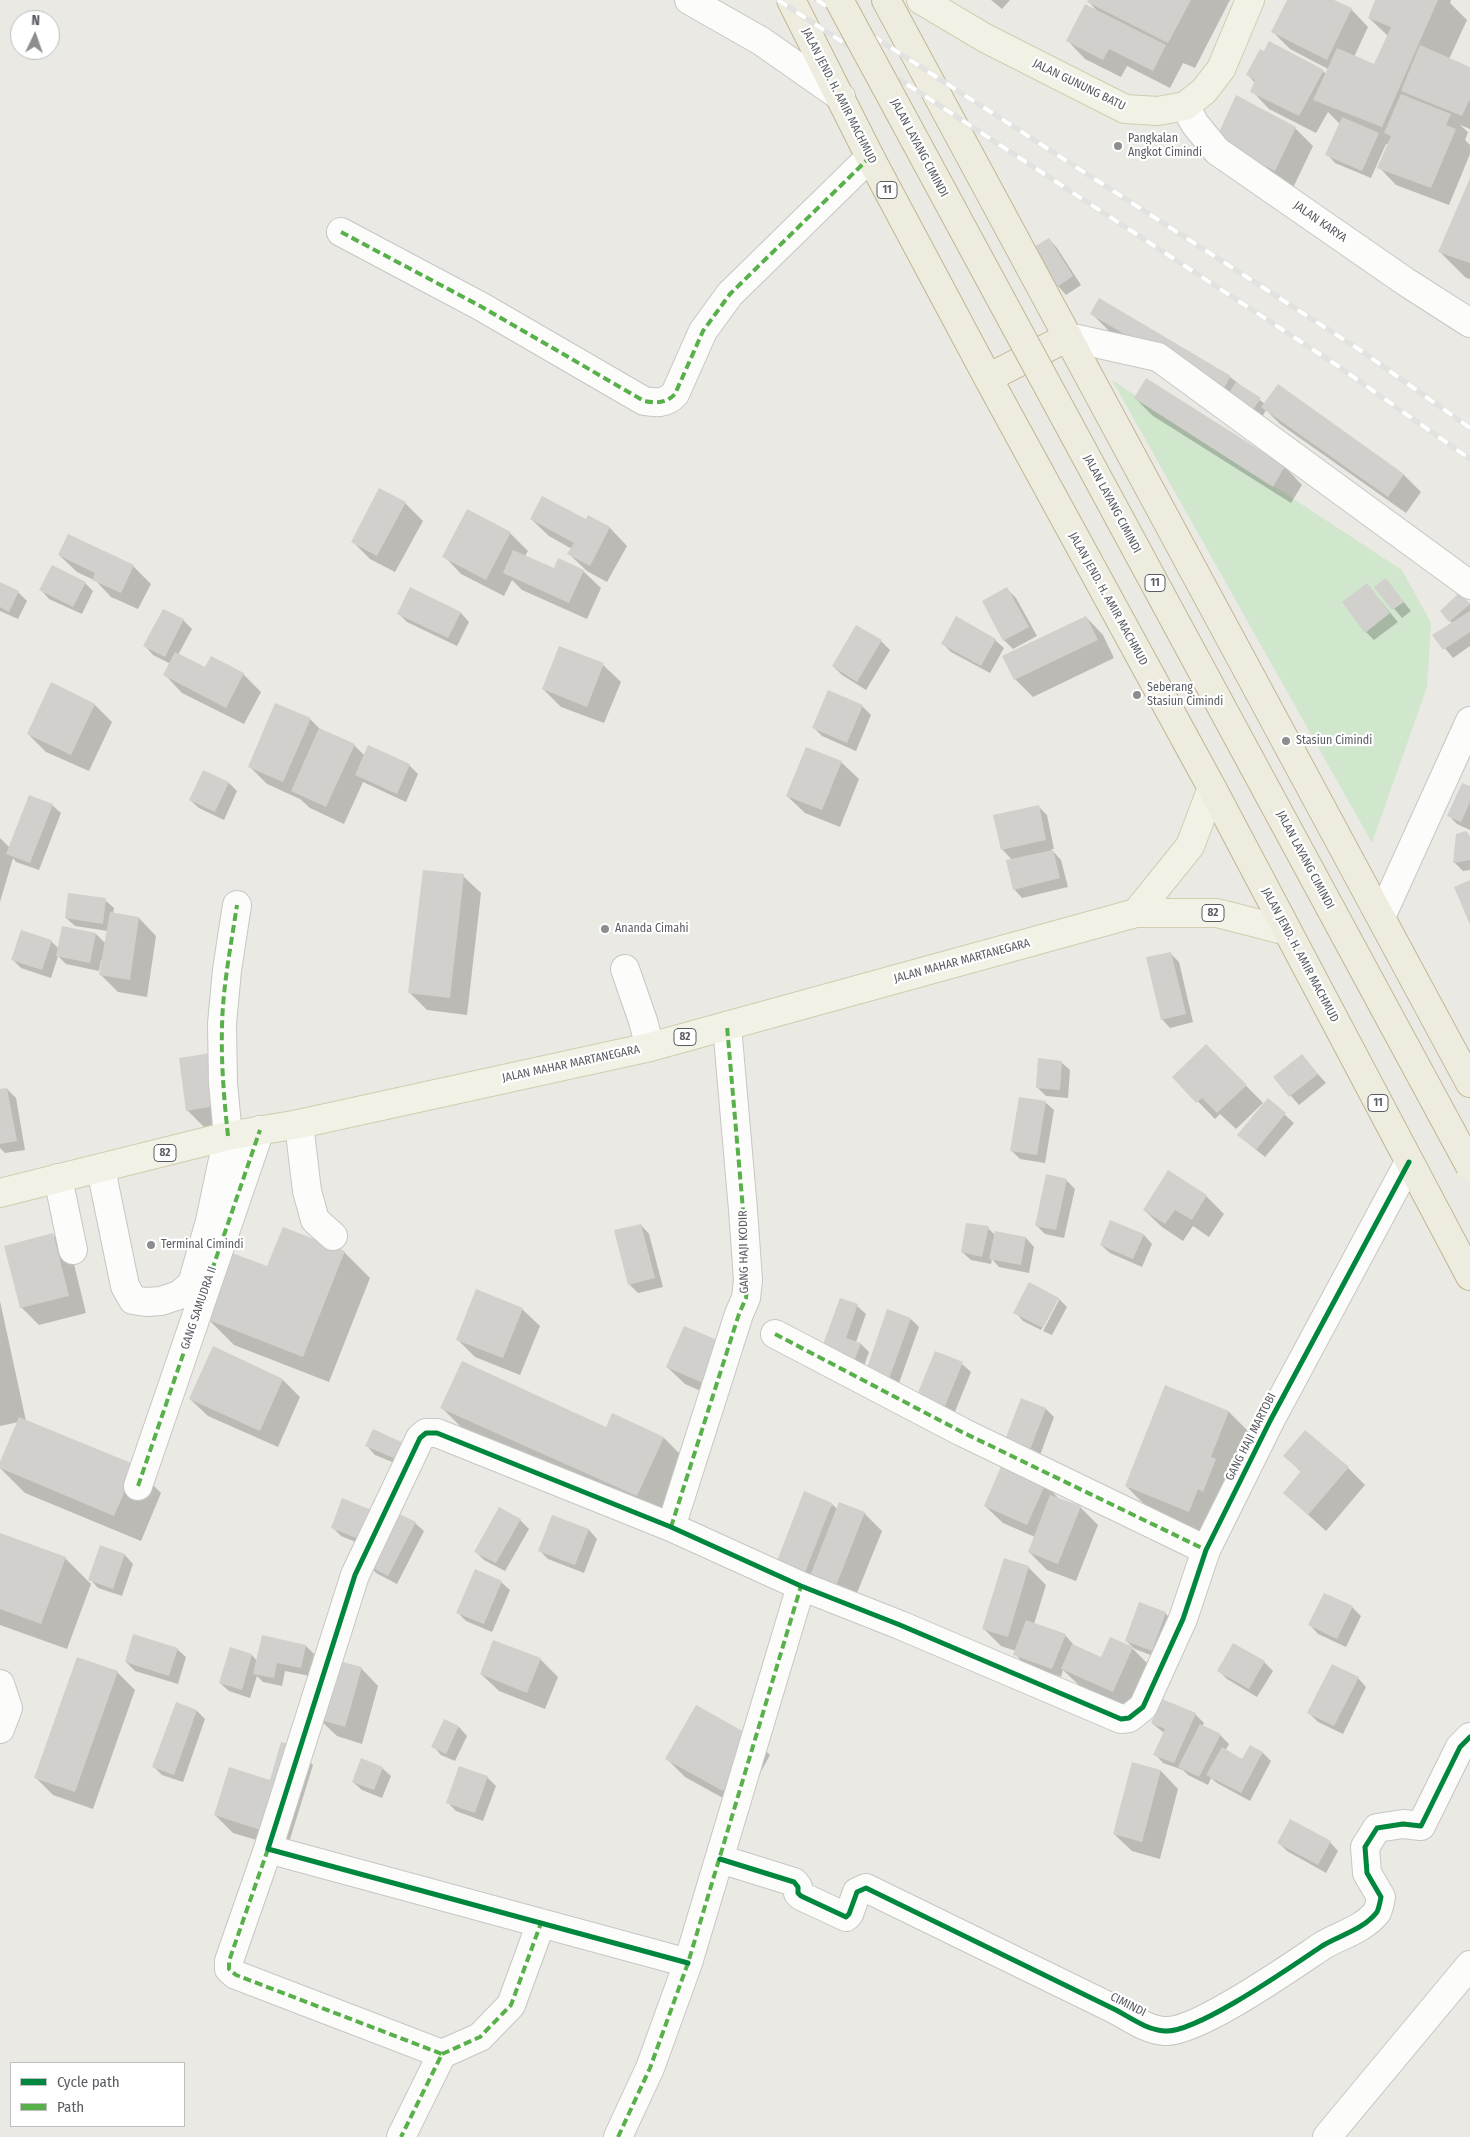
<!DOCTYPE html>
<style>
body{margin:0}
#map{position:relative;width:1470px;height:2137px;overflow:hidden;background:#eae9e3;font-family:"Fira Sans Condensed",sans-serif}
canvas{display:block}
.legend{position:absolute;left:10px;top:2062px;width:175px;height:65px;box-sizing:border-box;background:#fff;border:1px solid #bdbec0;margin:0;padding:6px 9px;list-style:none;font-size:15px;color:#595c62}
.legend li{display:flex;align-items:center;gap:10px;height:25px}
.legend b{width:25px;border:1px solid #bdbec0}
.north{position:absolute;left:10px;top:10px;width:50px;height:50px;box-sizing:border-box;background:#fff;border:1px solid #bdbec0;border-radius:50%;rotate:3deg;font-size:14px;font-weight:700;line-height:20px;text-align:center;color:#595c62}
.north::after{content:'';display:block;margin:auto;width:18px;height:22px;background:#8c8d8f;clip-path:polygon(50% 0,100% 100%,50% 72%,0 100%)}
</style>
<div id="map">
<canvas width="1470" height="2137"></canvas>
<ul class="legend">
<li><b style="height:6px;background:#00873e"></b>Cycle path</li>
<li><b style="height:6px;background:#58b04a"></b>Path</li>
</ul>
<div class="north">N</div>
</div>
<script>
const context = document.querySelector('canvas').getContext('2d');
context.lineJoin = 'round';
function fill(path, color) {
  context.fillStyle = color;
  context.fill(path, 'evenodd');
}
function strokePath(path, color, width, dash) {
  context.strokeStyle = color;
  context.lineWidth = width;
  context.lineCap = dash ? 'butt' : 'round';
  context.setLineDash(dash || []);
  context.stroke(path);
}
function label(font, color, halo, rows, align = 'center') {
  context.font = font + ' "Fira Sans Condensed",sans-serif';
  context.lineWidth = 4.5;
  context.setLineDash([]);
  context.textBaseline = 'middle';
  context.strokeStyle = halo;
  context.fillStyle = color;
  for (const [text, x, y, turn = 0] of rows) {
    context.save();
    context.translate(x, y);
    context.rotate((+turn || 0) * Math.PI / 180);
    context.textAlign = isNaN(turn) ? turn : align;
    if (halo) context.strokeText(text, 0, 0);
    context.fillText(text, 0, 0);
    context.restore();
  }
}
fill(new Path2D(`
 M1112,380l290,190 29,53 -4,64 -55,156z`), '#d0e7ce');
fill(new Path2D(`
 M991,0h19l-8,9z
 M1090,0h140l-35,68 -12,-5 -13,25 -43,-22 -6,11 -36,-18 -17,-18 30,-29 -9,-10z
 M1289,0h42l20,9 17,18 -14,30 20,8 14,-29 -19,-18 8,-18h74l-1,3 17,17 -18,39 21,9v61l-10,-4 8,7 -3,8 5,5v9l-21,51 -53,-20 -17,-18 10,-22 -3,-1 -15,34 -36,-15 -8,-9 13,-30 -12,-12 -12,21 -47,-24 -17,-18 3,-8 -7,-8 75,-4 3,3 2,-5 -38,-20 -17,-17z
 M1295,128l18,18 -20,42 -59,-30z
 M1470,182v97l-4,-1 -26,-26z
 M1049,239l8,9 24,37 -15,10 -8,-9z
 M1099,300l131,77 35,27 138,70 18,18 -15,21 -126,-89 -14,-14 -5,9 -152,-88 -17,-17z
 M1147,380l138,87 17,18 -11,18 -138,-87 -18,-18z
 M405,503l18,18 -28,51 -25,-13 -17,-17z
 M589,517l21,11 17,18 -20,36 -20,-11 -18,-17 3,-5 -23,-13 -18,-17 56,2z
 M510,533l18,18 -3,5 29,14 29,1 18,17 -14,31 -65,-29 -10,-10 -8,16 -43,-22 -17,-18z
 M59,555l74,11 18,18 -13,25 -27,-12 -15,-16 -19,-9z
 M1386,580l25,31 -9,7 -26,-31z
 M0,583l18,9 9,9 -9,18 -18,-8z
 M85,583l8,8 -11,23 -33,-15 -8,-9z
 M1367,585l31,37 -24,18 -8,-8z
 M411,589l50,24 8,9 -12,24 -50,-24 -8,-8z
 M1007,589l9,9 21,38 -24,13 -9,-9z
 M1460,594l10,10v42l-17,12 -19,-23 18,-12 -11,-12z
 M163,610l20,10 9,9 -14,26 28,14 37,5 18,18 -17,32 -62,-31 -17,-18 6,-11 -18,-9 -8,-9z
 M1086,617l17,18 11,23 -81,39 -18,-18z
 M857,627l24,14 9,9 -24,40 -24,-15 -9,-9z
 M995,640l9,8 -14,25 -39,-21 -9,-9z
 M603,665l18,17 -17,41 -43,-16 -18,-18z
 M52,684l43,21 17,17 -23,49 -43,-19 -18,-18z
 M862,706l9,9 -15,36 -34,-15 -8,-8z
 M310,719l12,12 32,14 11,11 44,9 9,9 -12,28 -43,-20 -19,42 -34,-16 -10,-9 -33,-15 -18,-18z
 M841,762l18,17 -19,48 -35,-14 -18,-17z
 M229,783l8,8 -13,29 -25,-12 -9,-8z
 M1470,788v42l-13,-6 -8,-8z
 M52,805l9,8 -22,57 -23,-8 -3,-4 -13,44v-64l10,10z
 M1039,807l8,8 7,34h-3l10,11 7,27 -46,11 -8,-9 -2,-29 -10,-11z
 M1470,837v33l-7,1 -9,-9z
 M463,876l18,17 -14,122 -40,-5 -17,-17z
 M105,900l9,8 -1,6 26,4 17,18 -9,61 -29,-5 -17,-17 2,-15h-2l-2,11 -33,-7 -8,-8 -7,22 -30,-10 -8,-8 38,-19 8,8 4,-22 33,7 10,10 2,-13 -33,-5 -9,-8z
 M1170,953l9,9 14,60 -23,6 -8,-9z
 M1206,1045l58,59 4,-4 26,23 -29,34 -17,-14 16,-39 -1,-1 -27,26 -16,-15 -5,5 -41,-42z
 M180,1059l57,64 -32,5 -18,-18z
 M1061,1062l9,8 -2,28 -22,-2 -9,-9z
 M1310,1065l16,18 -27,22 -24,-27z
 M7,1089l9,9 9,52 -20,3 -5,-5v-58z
 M1045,1102l9,8 -9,53 -25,-4 -9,-9z
 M1168,1172l38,24 18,18 -15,23 -16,-11 -10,15 -21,-14 -18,-17z
 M1047,1176l20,5 8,8 -11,49 -19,-4 -9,-9z
 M641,1225l8,9 14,53 -25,6 -9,-9z
 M988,1228l7,7 31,3 8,9 -5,26 -30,-6 -7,-8 -1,5 -20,-4 -9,-8z
 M53,1235l18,17 15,61 -47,12 -18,-18z
 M1144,1235l8,9 -10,23 -32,-14 -9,-8z
 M344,1252l26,26 -41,104 -95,-37 -26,-26 60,-51z
 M1059,1299l8,8 -15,28 -9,-4 16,-31h-2l-16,30 -18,-9 -8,-9z
 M0,1301l26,120 109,46 26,26 -20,48 -116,-48 -25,-25 19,-46 -19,4z
 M857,1306l9,8 -10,28 5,2 8,8 -5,14 -32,-10z
 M522,1309l18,17 -20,49 -45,-18 -18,-18z
 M911,1319l8,8 -21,59 -22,-7z
 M213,1348l70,32 17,17 -22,50 -70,-31 -18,-17z
 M738,1361l-17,39 -36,-16 -18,-17z
 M962,1364l9,8 -17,42 -27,-11z
 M1165,1387l64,25 26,26 -40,99 -63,-25 -26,-26z
 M1022,1400l24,9 8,8 -15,41 -24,-9 -9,-9zM1015,1443l21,8 -1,3 -20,-8z
 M442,1408l165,20 57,10 26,26 -27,57 -195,-87z
 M374,1431l35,38 -34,-14 -8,-9z
 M1285,1456l63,12 17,17 -39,46 -42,-38 18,-20z
 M1045,1484l15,16 20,7 18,18 -22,56 -29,-11 -18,-18 6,-15 -32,-14 -18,-17z
 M832,1504l5,5 27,4 18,18 -31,77 -57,-24z
 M380,1515l35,8 9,8 -27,53 -21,-11 -8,-9 7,-14 -34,-14 -9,-9z
 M553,1516l36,14 8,9 -13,34 -36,-14 -9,-9z
 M520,1520l9,9 -24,42 -21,-11 -8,-8z
 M0,1534l65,24 26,26 -24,65 -67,-24z
 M101,1547l24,8 8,9 -11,32 -24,-8 -8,-9z
 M1028,1567l18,18 -12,39 31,11 8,9v2l29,13 30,-11 18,18 -19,42 -51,-22 -17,-16 -2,7 -38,-14 -8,-9 1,-3 -15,-5 -17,-17z
 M501,1582l9,8 -18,42 -26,-11 -8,-8z
 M1324,1594l28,13 9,9 -15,31 -28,-13 -8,-9z
 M1165,1613l9,9 -13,37 -26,-10 -9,-8z
 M306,1646l8,8 -4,22 -25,-5 -3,15 -19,-4 -6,-6 -7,22 -21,-7 -9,-8 32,-28 5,6z
 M177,1649l9,8 -8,27 -43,-13 -9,-9z
 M540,1659l18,18 -13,32 -46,-18 -18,-17z
 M1264,1662l9,9 -16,26 -30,-18 -8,-8z
 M361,1668l17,18 -16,58 -25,-8 -18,-17z
 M117,1672l18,18 -42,119 -40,-14 -18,-18z
 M1358,1678l8,9 -23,47 -25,-12 -9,-9z
 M1163,1700l32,14 9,9 -2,4 18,8 9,9 -4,7 18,9 7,-14 13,7 8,8 -21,40 -33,-18 -6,-5 -3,7 -20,-10 -5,-5 -20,-7 -8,-9 9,-21 -12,-10z
 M177,1704l20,7 8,8 -22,63 -21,-7 -8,-8z
 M445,1720l14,7 8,9 -12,25 -14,-6 -8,-9z
 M753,1738l17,17 -29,53 -56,-31 -18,-18z
 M295,1747l18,18 -26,84 -54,-16 -18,-18 55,-34z
 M1133,1763l28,8 17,18 -18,70 -28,-8 -18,-17z
 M382,1768l9,8 -9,22 -20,-8 -9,-8z
 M487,1777l9,9 -13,35 -27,-10 -8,-8z
 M1278,1842h52l8,9 -12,22 -39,-22z`), '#0003');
fill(new Path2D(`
 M1088,0h103l-23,43 -81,-41z
 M1287,0h47l18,8 -25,52 -56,-28z
 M1375,0h63l-56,127 -69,-27 24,-52 37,16 17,-37 -23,-9z
 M1085,4l81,41 -13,26 -44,-22 -6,11 -37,-19z
 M1269,41l55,29 -25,46 -49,-24 5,-12 -9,-5 14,-26 4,2z
 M1420,45l50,22v32l-8,17 -61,-25z
 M1401,94l50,20 -5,11 10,4 -25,59 -54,-20 14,-32 -7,-3z
 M1236,95l60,32 -21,44 -60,-30z
 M1342,117l37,16 -17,38 -37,-16z
 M1470,178v85l-32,-11z
 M1049,238l24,38 -16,11 -25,-39z
 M1099,298l132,78 -9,15 -132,-77z
 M1146,378l139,88 -12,21 -139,-89z
 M1236,382l25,16 -9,13 -24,-17z
 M1278,384l126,90 -16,23 -127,-90z
 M379,488l27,14 -29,54 -26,-14z
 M542,496l44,23 2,-4 22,12 -20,39 -23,-12 7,-11 -44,-24z
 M467,509l44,23 -25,48 -44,-23z
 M68,534l66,31 -13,28 -29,-13 3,-7 -37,-18z
 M513,550l41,18 4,-10 26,12 -15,33 -66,-30z
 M52,565l34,17 -13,25 -34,-17z
 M1386,578l18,24 -12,8 -18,-23z
 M0,582l19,9 -10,21 -9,-5z
 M1367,583l23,30 -25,20 -23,-31z
 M410,587l51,25 -13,26 -51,-24z
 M1007,587l22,40 -26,14 -21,-40z
 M1460,592l10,12 -21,18 -9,-11z
 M163,609l21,10 -19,38 -22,-11z
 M1470,611v21l-27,18 -11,-15z
 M956,616l40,23 -15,27 -40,-22z
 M1086,616l12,24 -84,40 -12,-24z
 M856,625l26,15 -25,42 -25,-16z
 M559,646l45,17 -17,44 -45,-18z
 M175,652l30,15 6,-11 33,17 -18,35 -63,-33z
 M51,682l44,22 -24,51 -44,-21z
 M828,690l35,15 -16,38 -35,-15z
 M275,703l36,15 -28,64 -35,-15z
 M319,728l36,16 -29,63 -35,-16z
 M368,745l42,19 -13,30 -42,-19z
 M806,747l36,14 -20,49 -36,-14z
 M203,770l26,12 -14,30 -26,-12z
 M1462,783l8,3v16l-9,20 -14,-6z
 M29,795l24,9 -23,59 -24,-9z
 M1039,805l7,35 -45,10 -8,-35z
 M1466,831l4,5v24l-17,3 3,-29z
 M1053,850l7,28 -47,12 -7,-30z
 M423,870l41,4 -14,124 -42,-5z
 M1470,880v45l-16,-38z
 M68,893l38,5 -3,26 -38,-6z
 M110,912l29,5 -9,63 -31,-5z
 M62,926l34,7 -6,30 -34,-7z
 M21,930l31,10 -10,30 -31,-10z
 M1171,952l15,62 -25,6 -15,-63z
 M1206,1044l41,41 -30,28 -15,-15 -6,5 -24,-26z
 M212,1053l8,52 -34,6 -7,-53z
 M1302,1054l16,20 -29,23 -16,-20z
 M1038,1058l24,3 -2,29 -24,-2z
 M7,1088l10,53 -17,3v-55z
 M1019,1097l27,4 -9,54 -27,-4z
 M1268,1098l18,15 -30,37 -19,-15z
 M1168,1170l39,25 -15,25 -17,-10 -10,14 -22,-14z
 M1046,1174l21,5 -11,51 -21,-4z
 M1110,1220l34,14 -11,25 -33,-14z
 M966,1223l23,3 -7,31 -21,-5z
 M641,1224l14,54 -27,7 -14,-55z
 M283,1227l62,24 -42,106 -97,-38 26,-66 35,13z
 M995,1231l31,6 -5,28 -32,-6z
 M53,1233l16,63 -49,12 -16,-62z
 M1029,1282l30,16 -16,30 -30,-15z
 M476,1289l47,19 -20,50 -47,-18z
 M840,1298l18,6 -12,34 15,5 -6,16 -33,-12z
 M887,1309l24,9 -22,61 -23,-8z
 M684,1326l38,16 -19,41 -37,-16z
 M213,1346l70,33 -23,52 -71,-32z
 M935,1351l28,11 -18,44 -28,-11z
 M462,1361l144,66 6,-14 52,24 -27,59 -197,-88z
 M1165,1385l64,26 -18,46 5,2 -13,33 -5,-3 -9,23 -64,-26z
 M1021,1398l25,10 -16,42 -25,-10z
 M19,1417l117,48 -22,51 -114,-48v-6z
 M373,1429l35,16 -7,16 -36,-15z
 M1305,1430l44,37 -41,48 -25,-22 18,-22 -18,-15z
 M1002,1464l44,19 -19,42 -43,-19z
 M804,1491l28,12 -29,75 -28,-12z
 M1050,1495l31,11 -23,58 -30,-12z
 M342,1498l39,16 -12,29 -38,-15z
 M839,1502l26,10 -31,79 -26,-10z
 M499,1507l22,12 -25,44 -22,-11z
 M393,1511l23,11 -28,54 -22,-12z
 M552,1515l37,14 -14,36 -37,-14z
 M0,1533l66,24 -25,67 -41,-15z
 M100,1545l25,9 -12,35 -25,-9z
 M1004,1558l25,8 -21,71 -26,-8z
 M475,1569l27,12 -18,43 -28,-11z
 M1324,1593l29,13 -16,33 -29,-14z
 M1139,1602l27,10 -14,39 -27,-10z
 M1026,1620l40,14 -14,35 -39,-14z
 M133,1634l45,14 -9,28 -44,-14z
 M262,1635l44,10 -5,23 -24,-5 -3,15 -21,-4z
 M1110,1637l23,10 -20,45 -52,-23 11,-25 29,13z
 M493,1640l48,18 -14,35 -47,-19z
 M1233,1643l32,18 -16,28 -32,-18z
 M230,1647l22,7 -10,36 -23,-7z
 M77,1657l41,14 -43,121 -41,-14z
 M335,1660l27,7 -17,60 -27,-8z
 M1332,1664l27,13 -25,49 -27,-13z
 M1162,1699l34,14 -22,50 -21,-8 12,-26 -14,-6z
 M176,1702l21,8 -23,65 -22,-8z
 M696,1705l57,32 -30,54 -58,-32z
 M444,1719l15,7 -13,28 -15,-7z
 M1200,1724l21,10 -22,43 -21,-10z
 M281,1742l15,4 -26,87 -56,-18 15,-48 41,13z
 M1250,1745l13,7 -22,41 -35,-18 16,-28 20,12z
 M361,1758l22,9 -9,23 -22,-8z
 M1132,1762l29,8 -19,72 -29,-8z
 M459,1766l29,10 -13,37 -29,-10z
 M1290,1819l41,22 -13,24 -41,-22z`), '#d1d0cd');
const minor = new Path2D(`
 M689,0l72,41 80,56
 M1185,106l10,18 22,27 189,131 64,41
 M341,232l141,75 162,94c13,2 21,3 31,-7l28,-63 27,-37 140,-137
 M1068,337l90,20 312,228
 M1381,917l89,-196
 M625,969l18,52 7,26
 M299,1124l8,67 8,29 18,16
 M101,1169l24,117 8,14 13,2 15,-1 18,-6 13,-11 18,-63 18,-85 -5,-53 -1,-59 5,-54 10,-65
 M58,1178l15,72
 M775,1334l187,98 244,118
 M138,1486l122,-356
 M671,1527l68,-213 7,-16 2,-18 -5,-70 -16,-184
 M0,1684l8,24 -8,21
 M268,1849l-39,112v8l7,6 206,79 -41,83
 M720,1859l74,23 4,5v6l3,3 45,21 3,-3 8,-22 9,-4 250,122c15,8 31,20 49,21 32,2 127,-65 157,-85 18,-11 41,-16 55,-34 2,-4 3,-10 4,-15l-14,-24 -2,-26 12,-19 26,-4 18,2 39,-79 10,-10
 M688,1963l-420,-114 87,-274 65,-137 6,-5h11l234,94 130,59 99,39 221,94 8,-1 14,-11 40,-88 23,-69 64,-129 139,-259
 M442,2054l38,-17 31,-32 30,-82
 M618,2137l32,-69 38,-105 113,-377
 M1327,2137l143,-172`);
const major = new Path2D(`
 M921,0l64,38 140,71 33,2 27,-5 19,-15 17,-22 29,-69
 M1136,913l54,-67 22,-58
 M0,1193l228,-57 71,-12 351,-77 486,-134h81l70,18`);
const highway = new Path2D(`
 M791,0l79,157 118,221 224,410 258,488
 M886,0l584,1083
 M988,378l80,-41`);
strokePath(minor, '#c6c7c5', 30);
strokePath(major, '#d3ccaf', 30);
strokePath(highway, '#c1b690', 30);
strokePath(minor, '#fcfcfb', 28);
strokePath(major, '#f2f1e6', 28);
strokePath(highway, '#eeecdf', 28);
const rail = new Path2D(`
 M778,0l557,364 135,95
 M817,0l543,350 110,78`);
strokePath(rail, '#e2e2e1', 5.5);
strokePath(rail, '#fff', 4, [11]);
const highwayBridge = new Path2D(`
 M839,0l631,1166`);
strokePath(highwayBridge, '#c1b690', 30, []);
strokePath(highwayBridge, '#eeecdf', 28);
strokePath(new Path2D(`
 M341,232l141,75 162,94c13,2 21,3 31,-7l28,-63 27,-37 140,-137
 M228,1136c-4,-37 -7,-73 -6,-110 1,-41 9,-81 15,-121
 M775,1334l187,98 244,118
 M138,1486l122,-356
 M671,1527l68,-213 7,-16 2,-18 -5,-70 -16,-184
 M268,1849l-39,112v8l7,6 206,79 -41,83
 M442,2054l38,-17 31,-32 30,-82
 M618,2137l32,-69 38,-105 113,-377`), '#58b04a', 4, [8, 4]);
strokePath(new Path2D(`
 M720,1859l74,23 4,5v6l3,3 45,21 3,-3 8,-22 9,-4 250,122c15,8 31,20 49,21 32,2 127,-65 157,-85 18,-11 41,-16 55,-34 2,-4 3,-10 4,-15l-14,-24 -2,-26 12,-19 26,-4 18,2 39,-79 10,-10
 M688,1963l-420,-114 87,-274 65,-137 6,-5h11l234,94 130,59 99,39 221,94 8,-1 14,-11 40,-88 23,-69 64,-129 139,-259`), '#00873e', 5);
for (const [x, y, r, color] of [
 [1118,146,5,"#8c8d8f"],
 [1137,695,5,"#8c8d8f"],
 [1286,741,5,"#8c8d8f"],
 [605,929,5,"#8c8d8f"],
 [151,1245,5,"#8c8d8f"]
]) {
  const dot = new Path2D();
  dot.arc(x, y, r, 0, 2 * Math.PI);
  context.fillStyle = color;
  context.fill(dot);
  strokePath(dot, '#fff', 2);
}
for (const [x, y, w] of [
 [887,190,20],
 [1155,583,20],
 [1213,913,22],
 [685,1037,22],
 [1378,1103,20],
 [165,1153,22]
]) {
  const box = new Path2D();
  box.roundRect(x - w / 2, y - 8.5, w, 17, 4);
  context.fillStyle = '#fff';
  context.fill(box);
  strokePath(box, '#595c62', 1);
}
label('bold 11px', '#595c62', null, [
 ["11",887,190],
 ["11",1155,583],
 ["82",1213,913],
 ["82",685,1037],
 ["11",1378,1103],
 ["82",165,1153]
]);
label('12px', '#595c62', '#fff', [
 ["JALAN GUNUNG BATU",1079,85,26],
 ["JALAN JEND. H. AMIR MACHMUD",839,96,63],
 ["JALAN LAYANG CIMINDI",919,148,62],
 ["JALAN KARYA",1320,222,35],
 ["JALAN LAYANG CIMINDI",1112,504,62],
 ["JALAN JEND. H. AMIR MACHMUD",1108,599,61],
 ["JALAN LAYANG CIMINDI",1305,860,62],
 ["JALAN JEND. H. AMIR MACHMUD",1300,955,62],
 ["JALAN MAHAR MARTANEGARA",962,961,-15],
 ["JALAN MAHAR MARTANEGARA",571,1064,-12],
 ["GANG HAJI KODIR",744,1252,-91],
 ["GANG SAMUDRA II",199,1308,-71],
 ["GANG HAJI MARTOBI",1251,1437,-63],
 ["CIMINDI",1128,2005,27]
]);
label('12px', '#595c62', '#fff', [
 ["Pangkalan",1128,139],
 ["Angkot Cimindi",1128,153],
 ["Seberang",1147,688],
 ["Stasiun Cimindi",1147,702],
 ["Stasiun Cimindi",1296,741],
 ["Ananda Cimahi",615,929],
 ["Terminal Cimindi",161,1245]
], 'left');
</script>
